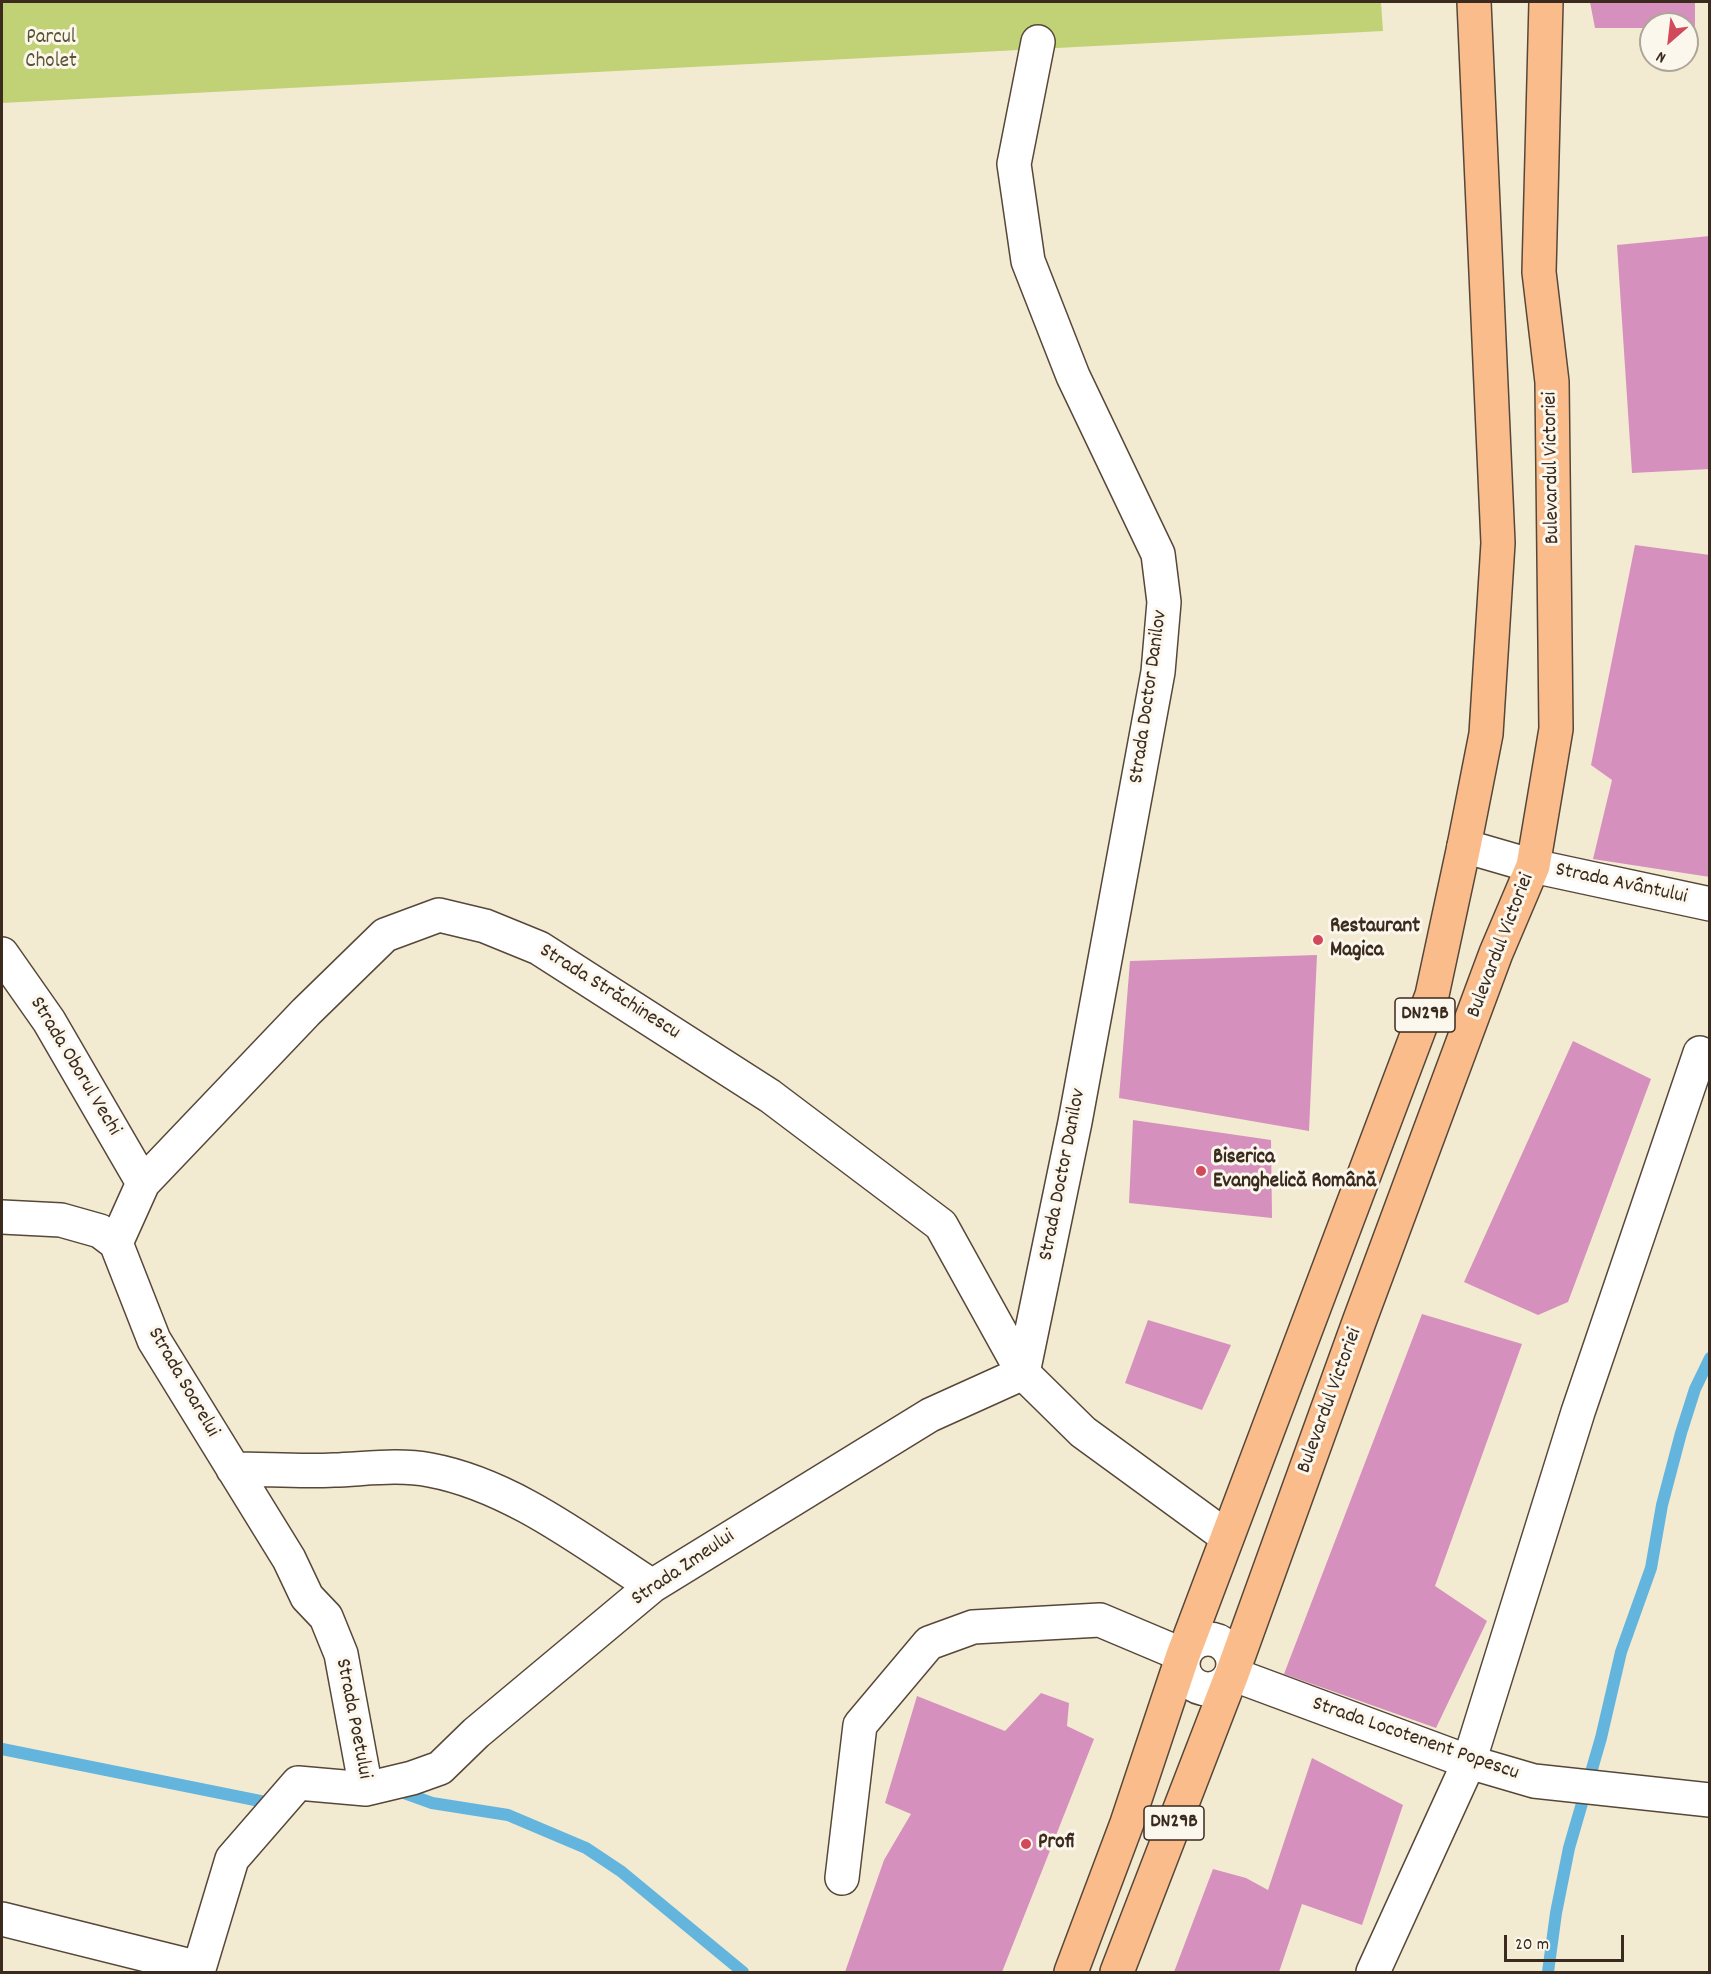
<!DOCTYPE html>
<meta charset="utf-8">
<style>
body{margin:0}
#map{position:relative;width:1711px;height:1974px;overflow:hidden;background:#f3ead2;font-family:Dekko,sans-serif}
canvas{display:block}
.frame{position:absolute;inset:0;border:3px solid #3b2a1e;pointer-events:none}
.north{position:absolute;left:1639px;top:12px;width:60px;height:60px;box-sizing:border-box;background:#fbf7ec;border:2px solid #aea59a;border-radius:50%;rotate:208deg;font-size:16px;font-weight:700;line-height:24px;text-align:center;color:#3b2a1e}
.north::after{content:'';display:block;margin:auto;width:21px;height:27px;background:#d1495b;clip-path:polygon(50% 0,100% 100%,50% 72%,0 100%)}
.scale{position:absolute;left:1504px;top:1935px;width:120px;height:27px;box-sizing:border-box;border:3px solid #3b2a1e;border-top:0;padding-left:8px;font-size:18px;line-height:21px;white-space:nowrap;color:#3b2a1e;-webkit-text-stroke:4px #fbf7ec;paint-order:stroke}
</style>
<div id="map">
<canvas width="1711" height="1974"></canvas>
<div class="frame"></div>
<div class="north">N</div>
<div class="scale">20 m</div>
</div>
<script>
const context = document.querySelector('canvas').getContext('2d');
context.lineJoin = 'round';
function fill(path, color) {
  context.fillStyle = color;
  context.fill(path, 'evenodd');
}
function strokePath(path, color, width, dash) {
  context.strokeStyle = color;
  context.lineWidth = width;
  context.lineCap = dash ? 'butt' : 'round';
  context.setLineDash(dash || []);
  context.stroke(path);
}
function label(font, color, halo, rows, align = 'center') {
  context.font = font + ' Dekko,sans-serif';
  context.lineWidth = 6;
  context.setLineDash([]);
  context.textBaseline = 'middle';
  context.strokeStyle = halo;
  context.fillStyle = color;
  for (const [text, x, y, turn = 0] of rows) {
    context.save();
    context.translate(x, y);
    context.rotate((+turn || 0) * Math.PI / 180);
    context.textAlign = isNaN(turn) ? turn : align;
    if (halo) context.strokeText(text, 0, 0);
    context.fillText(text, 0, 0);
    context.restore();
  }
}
fill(new Path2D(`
 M2,2h1379l2,29 -1381,72z`), '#c0d275');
strokePath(new Path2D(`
 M2,1749l273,55
 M396,1790l36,13 76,12 78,33 36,24 121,100
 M1548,1972l8,-59 13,-65 32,-110 20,-86 30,-84 11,-63 19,-72 14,-44 15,-31`), '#63b5de', 12);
fill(new Path2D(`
 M1590,2h105v26h-8v-4h-36v4h-56z
 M1710,236v233l-78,4 -15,-228z
 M1635,545l75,10v322l-117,-18 19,-79 -21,-15z
 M1317,955l-8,176 -190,-33 11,-137z
 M1573,1041l78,38 -83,223 -30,13 -74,-33z
 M1133,1120l138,20 1,78 -143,-15z
 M1422,1314l100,30 -87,242 52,35 -51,107 -152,-54z
 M1148,1320l83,25 -29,65 -77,-27z
 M1041,1693l28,10 -2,23 27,13 -92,233h-157l39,-112 27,-46 -26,-11 32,-107 88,35z
 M1312,1758l91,47 -41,120 -60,-21 -23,68h-105l39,-103 33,9 22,12z`), '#d590be');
const minor = new Path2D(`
 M1464,846l69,20 177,38
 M2,954l47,67 94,162
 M2,1217l59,3 39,11 16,12 38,97 135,219 18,38 19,20 15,37 25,135 -68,-6 -66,76 -34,113
 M116,1243l27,-60 163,-171 79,-77 54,-20 46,11 54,22 231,148 171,129 82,148 60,59 144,105
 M233,1469c34,0 68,3 101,1 31,-1 65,-6 96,0 81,15 154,72 222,116
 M1183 1664a25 25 0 1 1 50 0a25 25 0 1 1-50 0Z
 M1232,1674l237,88 65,19 176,19
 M366,1789l46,-11 28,-10 36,-35 176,-147 278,-171 93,-42 52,-251 83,-450 6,-70 -6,-48 -85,-178 -45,-115 -14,-97 24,-122
 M842,1878l18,-153 69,-82 44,-16 127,-7 83,35
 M2,1919l197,49
 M1373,1972l96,-210 109,-350 122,-359`);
const major = new Path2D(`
 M1071,1972l56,-149 56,-168 249,-660 32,-149 22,-112 12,-191 -24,-541
 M1117,1972l115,-298 127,-352 137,-369 37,-87 23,-137 -4,-347 -13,-110 7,-270`);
strokePath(minor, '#574739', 36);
strokePath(major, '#574739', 36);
strokePath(minor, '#fff', 33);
strokePath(major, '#fabc8b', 33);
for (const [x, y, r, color] of [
 [1318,940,6,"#d1495b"],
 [1201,1171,6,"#d1495b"],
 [1026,1844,6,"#d1495b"]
]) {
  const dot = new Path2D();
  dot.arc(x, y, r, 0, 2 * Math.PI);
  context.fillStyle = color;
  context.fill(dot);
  strokePath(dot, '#fbf7ec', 2);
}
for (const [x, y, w] of [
 [1425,1015,60],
 [1174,1823,60]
]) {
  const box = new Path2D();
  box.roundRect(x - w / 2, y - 17, w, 34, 4.5);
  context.fillStyle = '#fbf7ec';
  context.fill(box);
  strokePath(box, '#3b2a1e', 1.5);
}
label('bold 20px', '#3b2a1e', null, [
 ["DN29B",1425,1015],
 ["DN29B",1174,1823]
]);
label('21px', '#5c5434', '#fbf7ec', [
 ["Parcul",51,39],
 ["Cholet",51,63]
]);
label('21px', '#3b2a1e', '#fbf7ec', [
 ["Bulevardul Victoriei",1553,468,-91],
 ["Strada Doctor Danilov",1150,697,-82],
 ["Strada Avântului",1621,885,12],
 ["Bulevardul Victoriei",1502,946,-69],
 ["Strada Străchinescu",609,993,32],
 ["Strada Oborul Vechi",74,1067,59],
 ["Strada Doctor Danilov",1064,1175,-79],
 ["Strada Soarelui",182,1383,60],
 ["Bulevardul Victoriei",1331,1401,-70],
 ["Strada Zmeului",684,1569,-34],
 ["Strada Poetului",352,1719,79],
 ["Strada Locotenent Popescu",1415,1740,19]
]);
label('bold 21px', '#3b2a1e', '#fbf7ec', [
 ["Restaurant",1330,928],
 ["Magica",1330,952],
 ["Biserica",1213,1159],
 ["Evanghelică Română",1213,1183],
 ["Profi",1038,1844]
], 'left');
</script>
